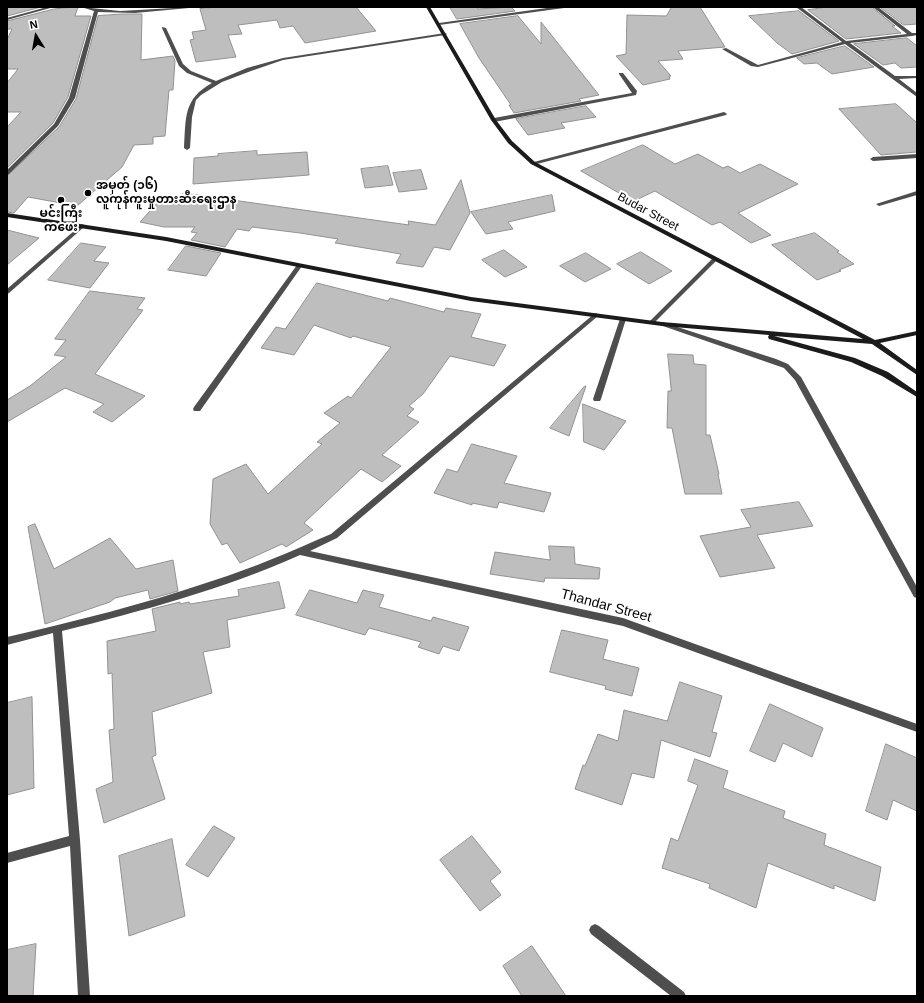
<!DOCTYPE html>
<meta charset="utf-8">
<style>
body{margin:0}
#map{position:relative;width:924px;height:1003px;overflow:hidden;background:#fff;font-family:Arial,sans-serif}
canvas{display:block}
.frame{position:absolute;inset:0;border:8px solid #000;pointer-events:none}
.north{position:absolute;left:16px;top:16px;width:40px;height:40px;-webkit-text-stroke:3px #fff;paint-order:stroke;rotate:349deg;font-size:11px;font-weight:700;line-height:16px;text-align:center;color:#000}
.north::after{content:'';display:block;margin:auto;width:14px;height:18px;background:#000;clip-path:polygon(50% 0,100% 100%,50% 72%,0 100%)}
</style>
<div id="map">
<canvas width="924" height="1003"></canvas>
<div class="frame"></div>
<div class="north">N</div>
</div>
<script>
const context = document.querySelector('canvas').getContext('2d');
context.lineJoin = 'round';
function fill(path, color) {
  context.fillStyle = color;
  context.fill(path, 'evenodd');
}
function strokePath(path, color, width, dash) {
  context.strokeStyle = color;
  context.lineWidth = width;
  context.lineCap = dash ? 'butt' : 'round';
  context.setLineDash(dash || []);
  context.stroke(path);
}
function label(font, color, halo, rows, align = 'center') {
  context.font = font + ' Arial,"Noto Sans Myanmar",sans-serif';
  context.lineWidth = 4;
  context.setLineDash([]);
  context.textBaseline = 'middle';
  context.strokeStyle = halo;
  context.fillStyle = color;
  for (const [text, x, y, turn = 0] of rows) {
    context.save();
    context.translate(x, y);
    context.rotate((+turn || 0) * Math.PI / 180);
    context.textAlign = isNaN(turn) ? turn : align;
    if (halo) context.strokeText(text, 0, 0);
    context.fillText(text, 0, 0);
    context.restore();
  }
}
const building = new Path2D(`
 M7,7h34l-34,9z
 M78,7l-3,9h16l-23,81 -15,26 -46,45v-41l14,-15h-14v-29l11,-14h-11v-29l5,-11h-5v-8l47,-12z
 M218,7h138l20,24 -71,12 -12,-17 -13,2 -3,-8 -39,5 4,9 -14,1 8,22 -40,5 -6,-22 4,-1 -2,-7 14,-2 -6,-21z
 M450,7h27l1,2 33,-2 4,4 -58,8z
 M672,7h28l25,40 -47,4 5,8 -25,2 13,15h-2l1,3 -27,6 -27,-29 10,-2 1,-39 39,1z
 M828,7h44l23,19h-3l9,7 -55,6 -38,-29z
 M880,7h37v17l-13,1z
 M799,11l40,30 -47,13 -15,-11 -28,-27z
 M122,14h20l-1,46 32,-4 2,5 -2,29h-4l-4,46 -12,1v7l-19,1 -12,22 -45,39 -49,-9 -14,16 -7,-1v-36l52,-49 17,-28 22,-83z
 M518,16l23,28v-22l58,73 -20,4 2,2 -67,12 -5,-8h2l-32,-47 -19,-34z
 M907,38l10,8v21l-16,1 -6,-5 -12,2 -29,-21z
 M845,46l29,21 -42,7 -15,-11 -13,1 -7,-6z
 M896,104l21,19v29l-36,3 -42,-46z
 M586,106l10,11 -35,6 4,5 -37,7 -12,-16z
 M643,145l32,19 23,-10 25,14 5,-2 12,7 20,-9 38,20 -60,29 33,22 -20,8 -31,-21 -8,3 -57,-34 -19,9h-5l-50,-29z
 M257,151v4l50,-3 2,23 -116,9 1,-26 24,-2v-2z
 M388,166l5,19 -28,3 -4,-19z
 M421,170l6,19 -28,3 -6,-19z
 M461,180l9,33 -20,37 -16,-3 -11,20 -27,-4 5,-9 -66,-11 3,-4 -38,-6 -48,-6 -3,4 -12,-2 -12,18 -34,-7 6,-7 -6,-1 4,-5h-31l-24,-5 19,-21 22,4 2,-12 226,32 -1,-4 27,4z
 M552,195l3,16 -47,11 5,7 -27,5 -15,-22z
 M7,230l32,8 -32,27z
 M815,233l24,18 -2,1 17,12 -15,6 2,1 -24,9 -45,-35z
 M81,243l25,4 -12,14 15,2 -19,25 -42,-8z
 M186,246l35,7 -15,23 -38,-6z
 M504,250l23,17 -22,10 -23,-17z
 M641,252l31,19 -23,13 -32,-20z
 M586,253l25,16 -26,13 -25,-16z
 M317,283l71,18 2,-3 54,14 2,-4 35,6 -10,23 35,8 -12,21 -44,-10 -27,38 -14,12 5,3 -7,7 12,6 -37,33 19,11 -19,16 -21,-13 -57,54 9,7 -27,17 -4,-3 -42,19 -13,-20 -5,2 -12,-21 3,-45 33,-15 22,30 54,-50 -5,-2 23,-19 -16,-10 24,-17 3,2 40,-51 -38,-11 -2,2 -37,-13 -20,30 -33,-7 15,-21 9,2z
 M90,291l55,7 -8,11 6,1 -48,64 50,22 -33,26 -19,-10 11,-8 -39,-16 -58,34v-22l23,-14 36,-29 -12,-2 12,-15 -11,-1z
 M668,354l25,1 1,9 12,1v70h4l9,39h-1l4,20h-37l-13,-66h-5l1,-37h3z
 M585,386h1l-17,50 -19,-8z
 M583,404l43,17 -22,29 -20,-8z
 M472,444l45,12 -13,27 47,10 -7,19 -45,-10 -2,6 -25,-5v2l-38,-12 13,-24 10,3z
 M799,502l14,24 -56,9 18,33 -55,9 -20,-41 51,-9 -10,-17z
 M35,524l19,45 56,-31 26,31 37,-9 5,31 -28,8 -2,-9 -33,8 -5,4 -65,22 -17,-97z
 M549,546l25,1 1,17 25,4 -1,11 -54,-1 -1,4 -54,-8 5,-22 55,8z
 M279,582l6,26 -58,12 3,27 -27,5 9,41 -60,19 4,43 -4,2 13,42 -61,24 -8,-34 17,-7 -4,-52 5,-1 -2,-56 -4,1 -1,-33 49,-10 -4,-22 28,-7v2l9,-2 1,2 49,-8 -1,-6z
 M310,590l47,13 6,-13 21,5 -5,12 52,14 2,-4 36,10 -10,24 -16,-5 -4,8 -21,-7 3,-5 -52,-14 -4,7 -69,-20z
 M562,630l46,10 -5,19 36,9 -7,28 -27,-7 1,-3 -56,-14z
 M680,682l42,14 -10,36 5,1 -7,24 -49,-17 -7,38 -22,-5 -10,32 -47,-16 8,-24 2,1 13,-32 20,7 6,-31 43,11z
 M32,697l2,91 -27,7v-92z
 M770,704l53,24 -11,29 -29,-14 -8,19 -25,-11z
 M886,744l31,14v53l-24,-11 -6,20 -21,-9z
 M695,759l33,12 -5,17 62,23 -2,7 43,16 -2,11 57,22 -6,34 -41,-16v4l-66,-26 -12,45 -47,-20 1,-4 -48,-16 9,-30 7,3 20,-56 -10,-4z
 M214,826l21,12 -27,39 -22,-12z
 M472,836l29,36 -11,9 11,14 -21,16 -40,-51z
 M172,839l13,77 -56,20 -10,-80z
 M36,944l-3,52h-26v-46z
 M532,946l34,50h-44l-19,-30z`);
fill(building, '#bebebe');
strokePath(building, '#929292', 1);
fill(new Path2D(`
 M162,27l4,1 17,36 8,7 25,10 31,-13 36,-10 162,-25 2,1 -2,1 -162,25 -32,11 -29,11 -21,13 -5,5 -4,17 -2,31 -3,2 -3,-2c2,-30 -1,-49 28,-65l-25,-10 -8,-7 -17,-38z
 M724,112l3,2 -1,1 -193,50 -3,-2z
 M917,191v4l-38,11 -3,-2z
 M715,257l3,2 -65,65h-4v-2l64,-64z
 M623,317l3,2 -25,80 -1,2h-6l-1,-2 27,-80z`), '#4e4e4e');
fill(new Path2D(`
 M47,7h7l-47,13v-2z
 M81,7l39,4 71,-4 -2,1 -54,5 -37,-1 -23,86 -17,28 -49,48 -2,1v-5l47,-46 15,-26 25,-87z
 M554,7h12l-2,1 -125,17 -2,-1 2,-1z
 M796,7h5l45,34 61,-7 -34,-27h5l34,26h5v2l-5,1 -62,7 45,33h22v2l-18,1 18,14v4l-72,-53 -87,23 -7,-1 -29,-17 4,-1 32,17 84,-23z
 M619,73h4l14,18 -1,4 -142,27 -3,-2 3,-2 138,-25 -13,-19z
 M917,154v4l-44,3 -3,-2 3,-2z
 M82,224l2,1v2l-75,66 -2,1v-5z
 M299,264l3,2 -102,145h-6l-1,-2 1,-2 103,-142z
 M596,313l3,2 -1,1 -261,222 -27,13 313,67 294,106v8l-294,-106 -323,-71c-76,34 -158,56 -238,76l18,209 10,156h-12l-8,-150 -63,17v-10l62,-17 -16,-203 -46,12v-8c69,-16 138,-33 205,-56 41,-13 80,-30 119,-47l263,-220z
 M662,322l114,37 12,5 13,13 116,210v11l-3,-1 -119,-217 -11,-12 -124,-43v-2z
 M595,924l4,2 85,66 2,4h-15l-80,-62 -2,-4 2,-4z`), '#4e4e4e');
fill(new Path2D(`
 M426,7h4l66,113 16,21 23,21 340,178 42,-9v4l-37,8 37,27v5l-45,-31 -98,-8 81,22 33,14 29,20v5l-35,-21 -31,-14 -82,-23 -1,-2 1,-2 -107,-9 -191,-25 -305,-60 -159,-24v-4l159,24 305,60 191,25 201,17 -332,-175 -23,-21 -17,-23z`), '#1b1b1b');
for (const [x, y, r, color] of [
 [88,193,4,"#000"],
 [61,200,4,"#000"]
]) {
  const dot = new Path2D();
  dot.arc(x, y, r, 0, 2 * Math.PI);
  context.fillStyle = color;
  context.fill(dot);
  strokePath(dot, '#fff', 1.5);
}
label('bold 12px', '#000', '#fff', [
 ["အမှတ် (၁၆)",96,186],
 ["လူကုန်ကူးမှုတားဆီးရေးဌာန",96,200],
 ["မင်းကြီး",61,214,"center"],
 ["ကဖေး",61,228,"center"]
], 'left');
label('12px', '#000', '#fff', [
 ["Budar Street",648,212,28]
]);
label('14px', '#000', '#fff', [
 ["Thandar Street",606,606,15]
]);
</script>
